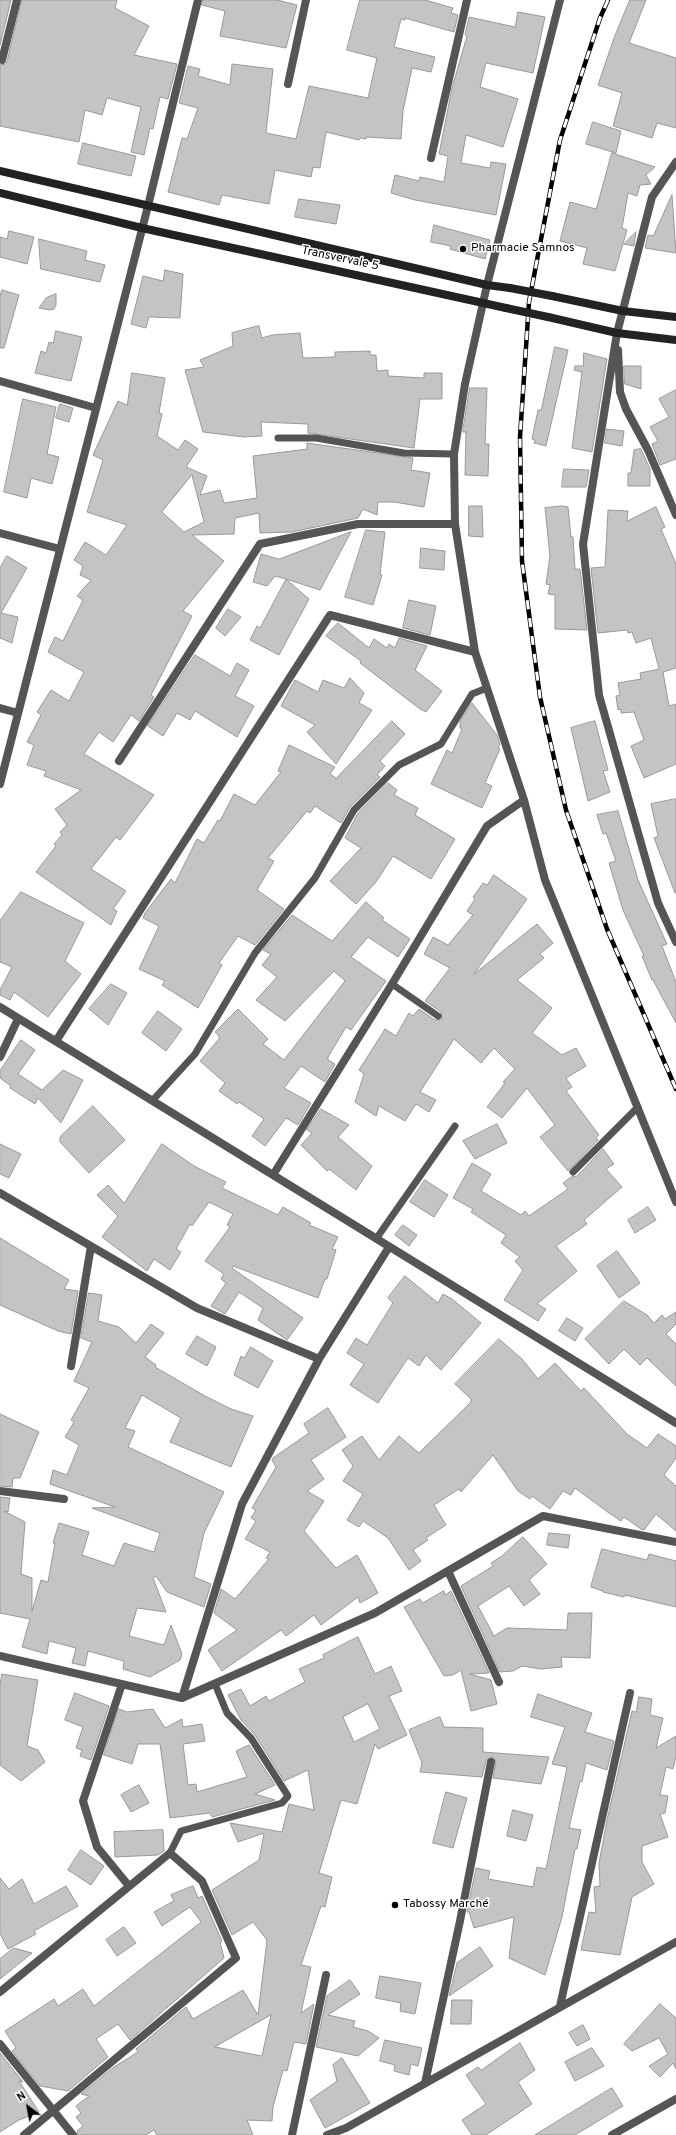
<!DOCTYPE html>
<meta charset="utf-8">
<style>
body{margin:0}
#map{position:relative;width:676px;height:2135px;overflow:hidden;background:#fff;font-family:Overpass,sans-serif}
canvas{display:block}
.north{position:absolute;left:8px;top:2087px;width:40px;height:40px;-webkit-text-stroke:3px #fff;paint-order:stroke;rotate:328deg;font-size:11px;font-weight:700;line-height:16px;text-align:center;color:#000}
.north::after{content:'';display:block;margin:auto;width:14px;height:18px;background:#000;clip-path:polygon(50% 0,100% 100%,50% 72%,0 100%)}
</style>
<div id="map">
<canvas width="676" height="2135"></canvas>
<div class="north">N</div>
</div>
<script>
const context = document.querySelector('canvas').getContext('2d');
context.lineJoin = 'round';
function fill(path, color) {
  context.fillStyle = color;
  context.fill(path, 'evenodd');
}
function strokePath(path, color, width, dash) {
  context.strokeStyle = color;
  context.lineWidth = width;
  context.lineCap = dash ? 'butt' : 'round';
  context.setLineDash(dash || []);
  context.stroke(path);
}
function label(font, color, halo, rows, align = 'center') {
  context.font = font + ' Overpass,sans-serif';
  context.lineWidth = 3;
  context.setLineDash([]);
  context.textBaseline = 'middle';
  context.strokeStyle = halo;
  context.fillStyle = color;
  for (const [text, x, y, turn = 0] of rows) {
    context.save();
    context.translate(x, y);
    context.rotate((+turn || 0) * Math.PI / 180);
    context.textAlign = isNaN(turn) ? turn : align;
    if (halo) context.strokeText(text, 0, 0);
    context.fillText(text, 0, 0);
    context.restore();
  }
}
const building = new Path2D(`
 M0,0h11l-11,45z
 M22,0h95l-2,8 34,18 -15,29 43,9 -9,35 -8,-2 -7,32 -3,-1 -6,27 -13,-3 10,-45 -34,-9 -5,17 -17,-5 -6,32 -79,-16v-61l5,-1 2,-3z
 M203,0h74l20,5 -11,43 -66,-12 5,-25 -23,-6z
 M360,0h65l28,8 -2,5 7,2 -4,17 -49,-14v2l-4,-1 -7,28 41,10 -4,15 -19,-4 -9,43 -2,28 -35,-2v2l-6,-1 -1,2 -33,-8 -6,36 -7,-1 -2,10 -36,-7 -6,34 -47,-9 -3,10 -51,-13 14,-54 5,1 11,-31 -19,-5 9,-37 12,3 -2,7 32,9 2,-21 41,5 -7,64 30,6 13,-53 59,12 9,-40 -30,-8z
 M630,0h16l-17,43 47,15v70l-19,-5 -5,15 -39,-12 9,-33 -24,-8 16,-47z
 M518,12l27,5 -12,56 -47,-10 -6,24 38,12 -15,48 -37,-12 -5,28 29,5 1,-6 15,2 -10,51 -81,-15 -24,-7 4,-18 24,6 1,-4 24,5 4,-26 -9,-2 13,-66 15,-52 -2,-1 4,-18 46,10z
 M593,122l28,9 -5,22 -30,-9z
 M83,143l53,13 -5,20 -53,-12z
 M612,153l43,14 -9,8 5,9 -11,1 -3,11 -9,-3 -6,35 5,2 -12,41 -32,-7 4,-16 -27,-7 10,-39 26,7z
 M672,195l4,58 -31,-5 3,-13 5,1z
 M299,199l41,6 -4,19 -41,-7z
 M434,225l56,15 -5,19 -35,-10 1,-3 -20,-4z
 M9,231l25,6 -7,27 -27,-7v-20l7,2z
 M636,232l-2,14 -10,-2z
 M39,239l48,12 -2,9 20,5 -5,17 -59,-13z
 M165,270l18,4 -3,44 -31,-1 -3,11 -15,-4 12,-48 20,5z
 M2,290l17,5 -15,53h-4v-51z
 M56,294v11l-2,4 -4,1 -11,-2 7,-10z
 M259,326l3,12 10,-3 28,-2 3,25 32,-1v-5l35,-1v4h6l1,16 11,-1v6l36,2v-5h18v26h-22l-6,49 -106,-15v-9l-47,-2 1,14 -18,1 -41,-5 -18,-62 19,-3 -4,-7 33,-14 -1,-13z
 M56,331l26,6 -11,44 -36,-8 6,-22 5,2 3,-11 4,1z
 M555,347l13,3 -22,96 -12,-3 1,-3 -3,-1 6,-29h3z
 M584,353l23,6 -15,93 -20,-4 10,-76 -8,-2 1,-4h8z
 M624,366h17v23l-16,-5z
 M132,373l33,5 -6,35 3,1 -5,22 21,14 7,-10 13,9 -12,18 21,9 -7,19 20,-5 4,13 33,-5 -4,-42 54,-7v-6l106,15 -2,12 19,3 -6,34 -30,-5h-16l-1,13 -14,-6 -5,9 -66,14 -32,1 -1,-20 -24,5 -1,16 -42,1 32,26 -41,50 9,5 -41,79 3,2 -15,24 -8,-6 -18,27 -14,-10 -15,22 70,41 -34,45 -4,-3 -25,32 35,22 -13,18 4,2 -6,14 -75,-53 20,-26 -2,-2 8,-9 -2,-3 7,-7 -12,-16 26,-19 -37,-14 2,-5 -19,-6 7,-20 -7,-3 14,-27 -4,-3 14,-22 18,11 15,-29 -36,-20 7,-15 8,4 20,-41 -6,-4 14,-16 -11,-5 3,-9 -9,-6 11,-18 21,13 21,-30 -40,-13 16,-52 -10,-5 25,-54 9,4zM192,475l12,47 -20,10 -22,-20z
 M470,388h17l-2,56h4l-1,32 -23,-1 1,-43h-3z
 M676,390v69l-16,6 -8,-21 6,-3 -8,-14 19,-10 -10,-18z
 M23,399l33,8 -9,47 12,3 -7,27 -21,-6 -4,20 -23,-6z
 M60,404l13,4 -4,14 -13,-4z
 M607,429l17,2 -2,15 -17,-3z
 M641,449l9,20v17h-22v-13h3l3,-23z
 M564,469l25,1 -3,17h-24z
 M469,506h13l1,31 -14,-1z
 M562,506l6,1 3,30h2l2,32h5l7,61 -32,-1v-34l-7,-1 2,-9 -4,-1 4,-28 -5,-48z
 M656,507l9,20 -4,2 15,35v104l-13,4 6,34 7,-2v60l-32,14 -13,-32 13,-6 -10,-28 -13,1v-4l-3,1 -2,-14 4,-1 -2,-12 23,-4 -1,-6 19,-4 -8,-31 -15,5 -4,-11 -4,1 -1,-3 -29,3 -7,-65 14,-1 3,-57 20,1 -1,10z
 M366,530l19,2 -5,43h2l-9,30 -28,-8z
 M351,532l-31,58 -34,-11 23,20 -30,56 -29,-15 7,-14 3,2 26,-49 -11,-3 -8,10 -14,-4 8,-28 18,5z
 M421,548l24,3 -1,19 -24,-2z
 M7,556l20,12 -26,45 17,4 -6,26 -12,-5v-70z
 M409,600l27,6 -6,29 -27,-7z
 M228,609l13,8 -16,19 -9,-8z
 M338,623l31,25 5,-9 13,9 2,-4 6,4 4,-10 28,8 -12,24 27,21 -16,21 -6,-3 -60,-46 1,-2 -35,-25z
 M195,655l35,21 7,-13 12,7 -14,26 19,10 -17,31 -42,-26 -5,9 -13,-7 -14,23 -15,-10z
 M350,678l14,15 -5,10 13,7 -36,54 -29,-32 8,-7 -34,-19 14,-26 23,12 5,-12 21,8z
 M472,703l25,32 3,9 -2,4 2,1 -15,34 7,3 -10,22 -51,-24 16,-34 5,3 10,-24 -2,-1v-6z
 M392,721l13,13 -25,27 5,5 -8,9 3,2 -30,30 -9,16 -26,-17 -5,7 -3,-2 -39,47 6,3 -17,29 27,19 -29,36 -17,-9 -19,27 3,2 -24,43 -36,-23 3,-4 -26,-12 20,-43 -16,-8 2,-5 26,-34 4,4 22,-44 7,4 14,-23 2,1 14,-27 21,11 26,-33 -3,-1 11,-26 46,22 -5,7 6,4z
 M595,721l13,49 -5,1 7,21 -22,9 -17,-73z
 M388,783l9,7 -3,5 24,13 -3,7 40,24 -24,40 -38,-23 -17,26 -20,22 -26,-23 31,-33 -16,-10 13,-25z
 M676,799v94h-1l-21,-55 4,-2 -7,-32z
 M618,811l20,69 29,64 -5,2 14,36v41l-23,-43h-1l-10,-24h2l-21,-46 -14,-47 7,-2 -10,-28 -3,1 -6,-19z
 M494,875l33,24 -53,75 63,-50 16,19 -13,11 4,4 -27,22 35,28 -20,25 30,22 14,-7 10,18 -20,12 6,9 -6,4 33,44 -3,2 2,3 -30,31 -28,-34 15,-12 -28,-37 -25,30 -15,-11 18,-24 -2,-1 12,-13 -21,-21 -13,15 -27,-24 -34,53 16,8 -7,12 -13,-8 -11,17 -26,-15 -3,10 -21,-14 9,-28 -5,-4 26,-41 11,7 13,-23 4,3 6,-7 16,11 7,-1 -1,-7 -16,-11 25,-33 -26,-14 9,-17 15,8 25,-30 -6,-4 8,-12 -2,-2 10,-14 4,2z
 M21,892l63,31 -19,38 16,13 -33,43 -34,-25 -4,8 -10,-5v-5l12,-23 -12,-5v-41z
 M366,902l18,16 -2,2 28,19 -12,18 -30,-20 -17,20 35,24 -35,49 -5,-3 -18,30v3l7,4 -10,18 -24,-16 -17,22 27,15 -13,22 -12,-7 -21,28 -13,-10 12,-17 -25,-17 -2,2 -18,-13 6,-8 -25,-22 19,-22v-3l-4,-4 23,-23 30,30 -5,5 21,16 61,-79 -11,-10 -49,50 -29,-21 21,-23 -15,-12 9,-11 -8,-4 29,-35 40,26z
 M111,984l16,9 -19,32 -19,-16z
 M158,1011l24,18 -16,22 -24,-18z
 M21,1040l14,10 -17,24 24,16 21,-20 20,10 -22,43 -23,-25 -3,6 -25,-16 1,-2 -11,-8v-7z
 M93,1106l32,34 -36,33 -29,-31v-5z
 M321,1109l28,16 -11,12 34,29 -16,24 -27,-21 -2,2 -26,-26 11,-12 -5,-3z
 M497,1124l10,19 -32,16 -12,-18z
 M0,1144l21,10 -12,24 -9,-4z
 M162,1144l32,22 32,16 -4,6 56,27 5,-8 28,16 -2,2 29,12 -6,12 4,1 -9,29h-2l-7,19 -85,-32 -1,2 71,50 -16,22 -29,-20 5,-12 -24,-16 -14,22 -14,-8 15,-23 -5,-4 3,-5 -19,-13 25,-34 -3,-2 6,-11 -24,-12 -17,24 -2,-2 -14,25 5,3 -11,18 -16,-11 -7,12 -45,-34 16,-21 -21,-21 11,-10 16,18z
 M603,1149l11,15 -8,5 16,18 -38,33 3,4 -31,22 21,25 -40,33 9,5 -8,12 -34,-21 19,-30 -8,-9 5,-4 -19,-14 5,-8 -35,-23 2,-3 -20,-11 19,-35 19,11 -10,17 40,24 4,-4 4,5 39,-27 -5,-6 8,-6 6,-1z
 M425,1180l23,15 -14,22 -24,-15z
 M648,1207l8,13 -21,13 -7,-13z
 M403,1225l14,10 -8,11 -14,-11z
 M0,1238l69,42 -5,9 14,2 -7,43 -13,-3 -58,-26z
 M617,1251l23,32 -21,15 -22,-32z
 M405,1276l33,27 5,-9 9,5 29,24 -40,47 -15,-15 -7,11 -11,-8 -30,45 -28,-18 14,-21 -17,-11 9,-15 11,7 26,-42 -5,-5z
 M89,1293l13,2 -4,26 21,6 17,16 15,-19 13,9 -19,24 11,8 -1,2 50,29 26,13 22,7 -22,51 -61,-25 11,-24 -39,-23 -17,33 10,3 -7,16 96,45 -20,41 -10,44 17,7 -7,23 -37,-15 -11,-16 -3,2 13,34 -29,-4 -8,28 35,9 7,-20 11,29 -2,6 -30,17 -27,-8 1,-8 -36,-10 -3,15 -13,-3 4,-15 -27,-7 -2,13 -25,-7 8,-28 -30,-6v-116l10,1 -2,14 -4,-1 21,11 -4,52 11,4v33l9,-31 7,2 7,-39h-2l6,-20 30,9 -7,23 32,11 10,-23 30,9 6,-19 -68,-25 23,-1 -65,-23 3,-14 14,5 12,-30 -14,-8 9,-15 -3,-2 18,-32 -15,-7 18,-39 -11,-4z
 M624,1301l23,14 7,8 8,-8 3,4 11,-7v12l-10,10 10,10v42l-29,-28 -7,7 -16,-16 -15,15 -24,-25z
 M567,1318l16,10 -8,13 -16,-10z
 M197,1336l19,11 -9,19 -21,-12z
 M499,1339l23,20 16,20 17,-16 26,28 3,-3 43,46 20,14 11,-14 18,12v12l-12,17 12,11v45l-20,-17 -12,16 -3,-1 -17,-12 -3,4 -12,-8 -34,-25 -4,7 -8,-4 -13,18 -18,-13 -2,3 -12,-8 -25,-36 -32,37 -2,-3 -25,16 12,20 -20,13 2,2 -15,10 8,11 -12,9 -21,-32 -25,-17 -4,6 -12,-7 16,-26 -20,-13 10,-15 -11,-16 20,-14 17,24 20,-24 20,17 52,-51v-3l-16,-15z
 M251,1347l22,14 -15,27 -24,-13 7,-19 3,2z
 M328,1408l18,29 -35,23 13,19 -17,12 17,10 -20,30 32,37 21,-13 21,38 -18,10 -2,-6 -37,28 -7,-10 -28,21 -5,-6 -59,41 -14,-21 29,-20 -23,-17 7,-24 14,10 34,-40 -3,-1 4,-6 -25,-13 11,-18 -5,-3 5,-8 -4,-2 24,-41 -4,-7 1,-2 36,-25 -5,-9z
 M0,1414l39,18 -19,46h-7l-1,9 -12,-1z
 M549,1533l21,2 -2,13 -21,-3z
 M523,1537l24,27 -18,16 11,14 -16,12 -15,-20 -31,20 16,30 13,-8 60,2 1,-17h24l-2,45 -29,-1 1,10 -21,2 -19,-3 -9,5 -13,1 -39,-86 32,-20 -2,-3 11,-7z
 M602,1549l45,11 2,-6 27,7v46l-51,-12 -1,2 -21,-5v-1l-12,-4z
 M444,1591l1,4 6,-4 38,82 -19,1 21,6 6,24 -26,7 -10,-41 -8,5 -9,1 -40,-69 16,-8 2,4z
 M358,1637l17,37 16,-8 11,25 -13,5 18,39 -29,14 -3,-5 -18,60 -16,-4 -22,73 13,4 -7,30 -4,-1 -20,59 10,2 -10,46 13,-9 -8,40 -12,-2 -7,29 -4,-1 -10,37 -1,14 -25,-1 6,15h-96l-3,-5 -8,5h-68l-1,-4 6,-5 -7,-9 5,-4 -5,-7 13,-10 -8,-2 33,-27 24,-15 -2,-3 50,-42 7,12 50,-29 15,25 9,-75 -14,-18 -21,13 -20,-45 47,-30 5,-27 -26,9 -8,-19 52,9 7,-28 25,6 -6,-40 -24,11 -29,-46 -14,-15 -13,-25 13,-6 9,17 16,-10 3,5 36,-19 -6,-13 25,-11 -1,-3zM368,1704l12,25 -26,13 -11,-25zM271,2015l-9,41 -47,-9z
 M2,1674l36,6 -11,66 11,4 7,12 -24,19 -21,-16v-79z
 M75,1693l34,13 -18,54 -11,-4 2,-6 -6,-2 7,-21 -18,-7z
 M538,1694l54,19 -7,19 29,9 -7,29 -21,-7 -4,19 -2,-1 -11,47 12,2 -4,19h-2l-13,68 -17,58 -36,-17 5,-41 -40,11 -5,-16h-2l9,-44 14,3 -2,8 45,8 4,-20 9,2 21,-102 -15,-3 13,-37 -34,-10z
 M639,1697l13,2 -2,16 13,3 -7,30 20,-12v21l-3,12 -7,-2 -6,28 8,1 -3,17 -5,1 8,23 -26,9v16l12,22 -22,13 -12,58 -39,-5 8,-38 7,1 -2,-26 6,-1 -1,-23 8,-43 25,-109 4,1z
 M119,1709l8,3 26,-3 12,19 17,-9 1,8 19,-3 3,17 -22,3 5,41 8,-1 1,8 50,-15 -11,-26 13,-6 26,40 -20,9 20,6 -63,17 -2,-4 -40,5 -10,-74h-22l-6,20 -28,-9z
 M440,1717l4,10 39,1v24l66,5 -8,27 -48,-6 3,-17 -4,-4 -6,4 -4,16 -62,-5 2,-9 -13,-33z
 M139,1785l10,18 -18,9 -10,-17z
 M446,1792l21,6 -14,50 -20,-5z
 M513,1810l20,5 -7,26 -19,-5z
 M163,1830l1,21 -6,4 -43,2 -1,-25z
 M81,1850l23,16 -13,19 -23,-15z
 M0,1878l9,11 13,-10 12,25 32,-18 12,20 -44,25 2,3 -28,15 -8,-15z
 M193,1886l5,12 4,-2 20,45 -2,1 4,16 -94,82 -12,-16 -22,15 12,18 -40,34 -28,-5 -28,-35 4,-3 -11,-17 49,-32 4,7 25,-17 11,17 107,-84 -11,-15 -28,19 -8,-14 20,-11 -3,-6z
 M124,1927l12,16 -19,13 -11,-16z
 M480,1947l13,19 -44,30 8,-33z
 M14,1948l18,5 -32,26v-20z
 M380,1976l41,7 -6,31 -15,-3 1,-8 -25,-5z
 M350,1980l10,14 -32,21 27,6 -2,6 15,4 11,7 -21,18 -42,-9 11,-51z
 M452,2000h20l-1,24h-20z
 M660,2004l16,14v51l-3,-6 -13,14 -11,-11 19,-12 -9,-16 -27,13 -8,-7z
 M583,2025l7,14 -13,7 -8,-13z
 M385,2040l37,8 -4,18 -7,-2 -2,11 -15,-4 1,-6 -15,-4z
 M520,2043l15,27 -17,12 14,22 -46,31h-14l-10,-15 24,-16 -20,-29 12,-8 3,3z
 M592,2048l12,18 -29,15 -10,-19z
 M0,2053l23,29 -4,-1 20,31 -20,8 -19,12z
 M342,2058l28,45 -45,25 -15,-28 27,-19 -4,-16z
 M612,2088l11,18 -48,29h-40z`);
fill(building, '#c4c4c4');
strokePath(building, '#999', 1);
strokePath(new Path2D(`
 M278,438h38l88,15 50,1
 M392,984l46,32
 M152,1101l43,-47 60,-101 60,-75 39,-68 45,-45 42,-21 31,-50 15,-6
 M573,1172l65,-65
 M376,1239l79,-113
 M170,1853l11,-22 101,-28 6,-7 -37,-58 -24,-25 -12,-29`), '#555', 7);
strokePath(new Path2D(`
 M560,0l-73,285 -22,99 -11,70 1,70 20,128 49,148 21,80 131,322
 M0,59l2,1 15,-60
 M288,84l18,-84
 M431,158l36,-158
 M676,162l-24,35 -35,136 -34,211 16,151 59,208 18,39
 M618,350l2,42 6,17 22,41 28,65
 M0,381l96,27
 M0,533l60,16
 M0,708l18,5
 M119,761l141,-217 98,-20h97
 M0,784l148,-578 50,-206
 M0,1007l676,416
 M56,1041l274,-426 145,37
 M0,1057l18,-38
 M273,1175l119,-191 95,-158 37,-26
 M0,1193l197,115 122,51
 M71,1366l20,-120
 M0,1491l64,8
 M448,1571l51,111
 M0,1656l182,42 193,-85 168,-97 133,26
 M122,1684l-39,117 14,46 32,39
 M182,1698l60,-194 77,-145 70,-112
 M0,1992l170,-139 32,28 34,77 -212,177
 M560,2006l70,-313
 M0,2044l73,91
 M425,2083l35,-162 31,-159
 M292,2135l34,-160
 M327,2135l19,-7 330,-186
 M612,2135l64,-36`), '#555', 8);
strokePath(new Path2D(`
 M0,171l487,114 23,3
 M0,193l142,35 364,80
 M552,296l71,15 53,6
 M548,317l69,16 59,7`), '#222', 8);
const rail = new Path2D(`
 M608,0l-8,18 -40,122 -31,162 -9,135 2,124 18,136 26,113 41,119 69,160`);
strokePath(rail, '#000', 4.5);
strokePath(rail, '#fff', 3, [9]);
strokePath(new Path2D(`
 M510,288l42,8
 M506,308l42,9`), '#222', 8);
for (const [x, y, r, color] of [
 [463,249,4,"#000"],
 [395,1905,4,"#000"]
]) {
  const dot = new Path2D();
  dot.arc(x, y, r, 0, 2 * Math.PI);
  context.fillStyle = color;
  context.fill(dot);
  strokePath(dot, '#fff', 1.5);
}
label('12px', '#000', '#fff', [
 ["Pharmacie Samnos",471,249],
 ["Tabossy Marché",403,1905]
], 'left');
label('12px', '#000', '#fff', [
 ["Transvervale 5",340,259,12]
]);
</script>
